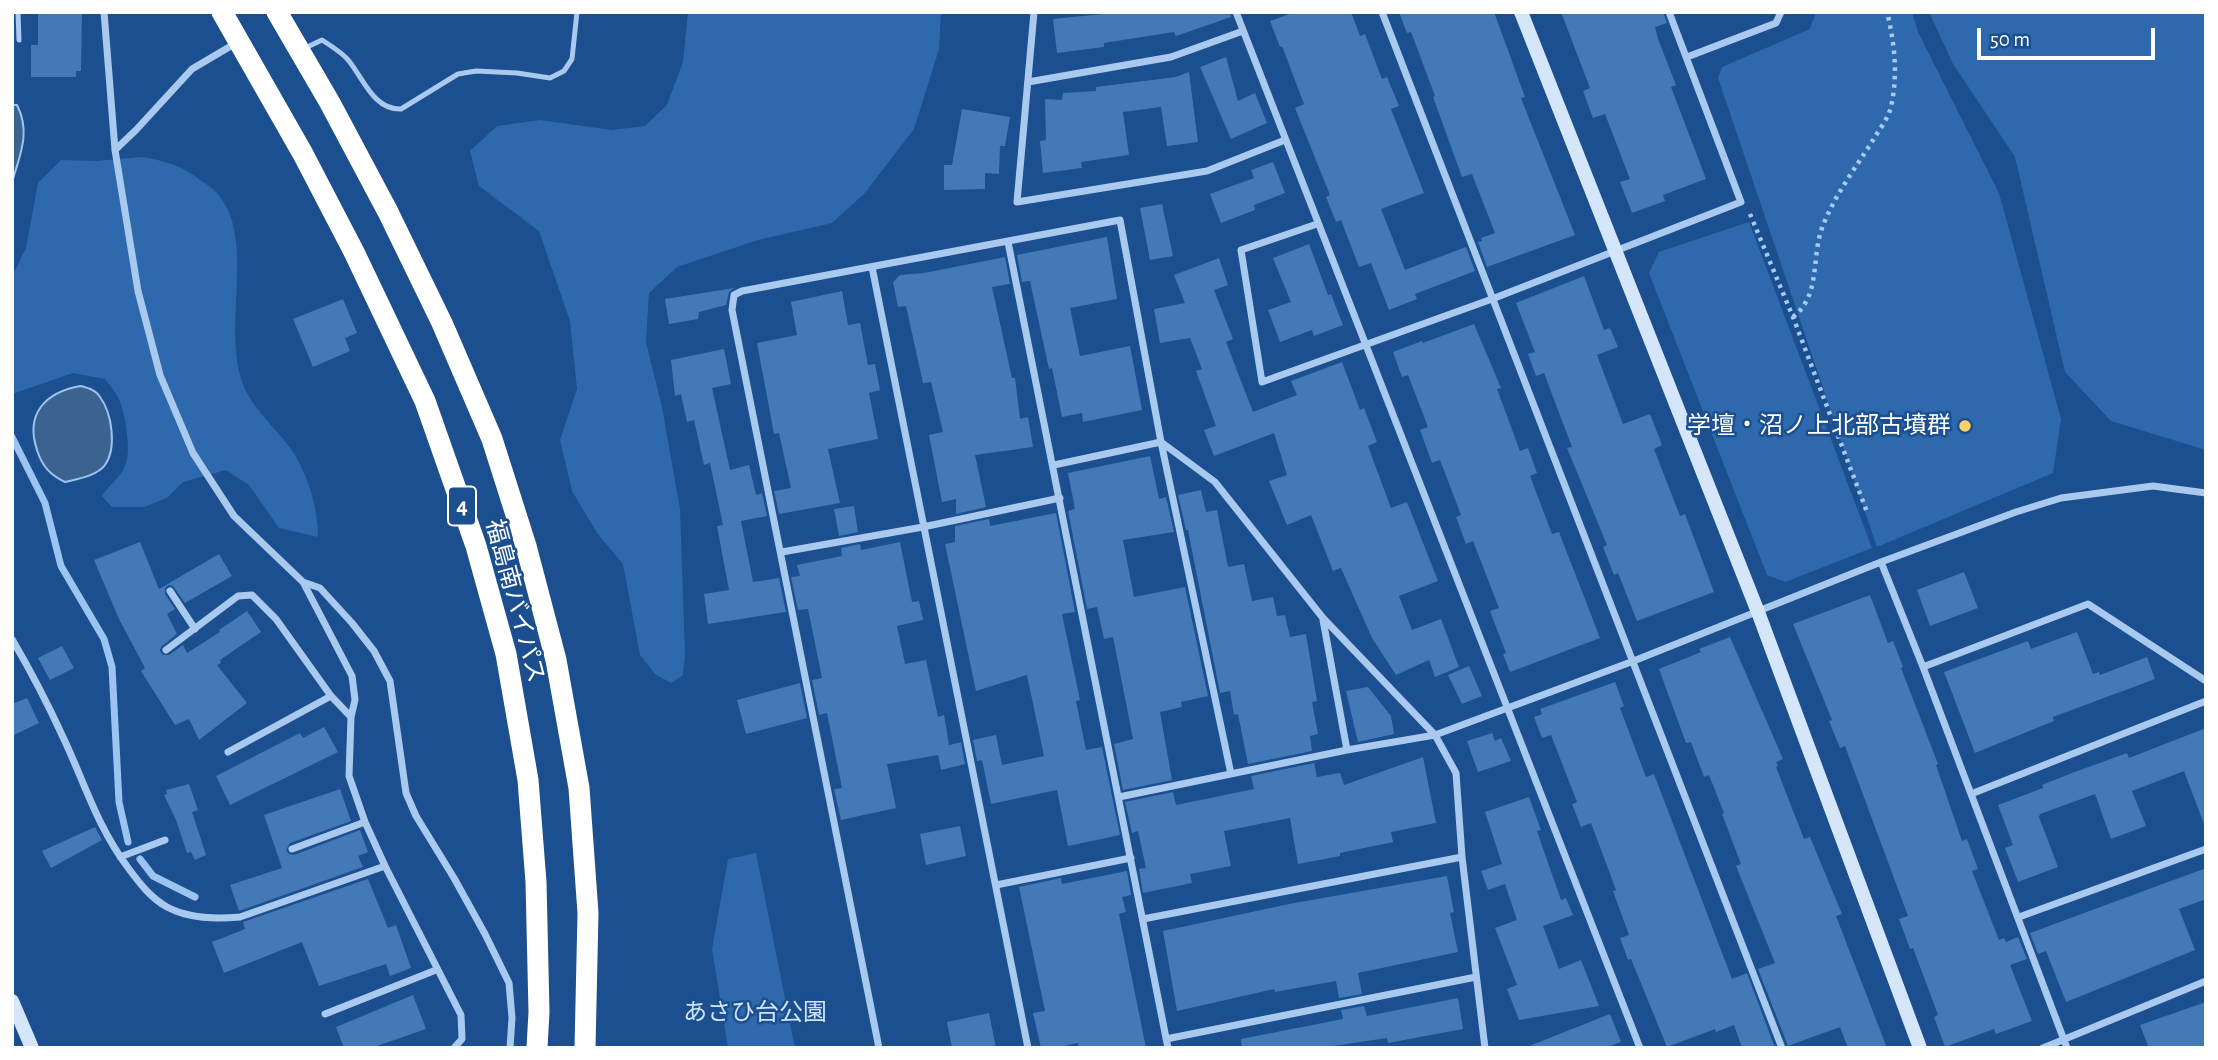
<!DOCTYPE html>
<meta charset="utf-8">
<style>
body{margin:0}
#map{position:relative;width:2218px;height:1060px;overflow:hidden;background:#1b4f8f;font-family:"Alegreya Sans",sans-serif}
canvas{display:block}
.frame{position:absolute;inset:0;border:14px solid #fff;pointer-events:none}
.scale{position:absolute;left:1977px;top:28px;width:178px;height:32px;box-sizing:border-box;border:4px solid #fff;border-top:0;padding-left:9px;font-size:21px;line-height:24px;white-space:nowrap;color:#fff;-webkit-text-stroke:5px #1b4f8f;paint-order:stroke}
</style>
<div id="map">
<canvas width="2218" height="1060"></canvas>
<div class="frame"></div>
<div class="scale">50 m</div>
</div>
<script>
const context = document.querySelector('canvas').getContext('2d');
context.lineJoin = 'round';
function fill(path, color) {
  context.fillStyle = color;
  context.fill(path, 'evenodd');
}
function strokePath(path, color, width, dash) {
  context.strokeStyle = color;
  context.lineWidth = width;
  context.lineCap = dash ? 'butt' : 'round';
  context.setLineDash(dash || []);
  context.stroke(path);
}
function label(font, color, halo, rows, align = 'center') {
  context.font = font + ' "Alegreya Sans","Noto Sans JP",sans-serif';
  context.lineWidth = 5;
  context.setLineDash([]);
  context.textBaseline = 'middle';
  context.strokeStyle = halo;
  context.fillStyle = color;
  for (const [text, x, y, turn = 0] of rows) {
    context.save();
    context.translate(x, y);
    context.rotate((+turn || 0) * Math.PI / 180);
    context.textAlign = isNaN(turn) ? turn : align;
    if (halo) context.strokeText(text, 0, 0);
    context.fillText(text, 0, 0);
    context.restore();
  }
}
fill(new Path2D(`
 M688,12h253l-2,37 -25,80 -50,65 -32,29 -74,17 -81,27 -28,26 -3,49 16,65 18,102 5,146 -2,20 -12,8 -16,-9 -15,-19 -17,-91 -26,-31 -25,-42 -12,-51 17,-51 -7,-68 -31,-90 -60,-45 -9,-35 27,-25 43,-6 72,10 33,-4 22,-21 16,-43z
 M1816,12h96l6,20 81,161 62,226 -8,54 -176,74 -159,-469 4,-11 88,-38z
 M1929,12h277v438l-95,-29 -46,-49 -50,-215 -62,-93z
 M141,157c23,3 42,9 59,23 6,4 13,8 17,13 42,48 1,139 29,198 12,24 35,42 49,64 14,24 23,54 23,82l-39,-9 -30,-43 -23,-15 -43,12 -16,16 -23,9h-32l-10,-11c7,-11 18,-18 23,-30 7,-14 0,-55 -7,-69 -3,-6 -9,-12 -13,-18l-32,-6 -61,21v-117l14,-29 12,-65 23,-23 36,1z
 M1749,222l123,326 -87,34 -18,-7 -118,-302 10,-21z
 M756,853l39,195h-67l-16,-99 16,-90z`), '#2e69ad');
const water = new Path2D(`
 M12,105h5c14,27 3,50 -5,77z
 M81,386c7,2 15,4 19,11 12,16 17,51 5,68 -8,11 -28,14 -40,17 -15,-7 -23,-16 -28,-32 -12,-36 8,-58 44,-64z`);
fill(water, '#3c6290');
strokePath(water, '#9cc4f0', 2);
strokePath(new Path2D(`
 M12,437l33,66 16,63 43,73 8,28 7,135 9,40
 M140,859l13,17 42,21`), '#9cc4f0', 7);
fill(new Path2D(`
 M38,12h44l-1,59h-5v6h-45v-32h7z
 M1124,12h106l1,5 -55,19 -2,-4 -70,11v4l-47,6 -4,-34z
 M1295,12h56l9,24 5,-2 17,45 5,-2 12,29 -8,3 33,84 -43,16 24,61 61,-23 9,24 -60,23 2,5 -28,11 -18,-47 -12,4 -18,-47 -5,2 -10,-25 4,-2 -35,-87 9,-4 -22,-58 -2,1 -10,-26z
 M1399,12h95l31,85 -4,1 54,137 -88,32 -9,-25 4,-1 -1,-3 14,-5 -23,-59 -10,3 -29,-80 2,-1 -24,-64 -4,1z
 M1561,12h102l4,11 -12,4 3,12 18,46 -5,2 35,92 -43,16 2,6 -33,12 -12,-31 10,-3 -25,-65 -12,4 -10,-27 7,-3z
 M1226,57l12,44 17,-8 12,30 -36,16 -31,-72z
 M1189,72l9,70 -31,4 -6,-39 -38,5 6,43 -48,7 1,6 -39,5 -3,-32 6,-1 -1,-41 17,1 1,-7 33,-2v-4l80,-10z
 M962,109l48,8 -5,29h-5l-1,28 -14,-1v16l-41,1v-25h8z
 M1273,162l12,31 -31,12 1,5 -34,13 -11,-29 44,-16 -3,-8z
 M1162,204l11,52 -23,4 -10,-52z
 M1107,237l10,62 -47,9 10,48 50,-10 12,64 -59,12 -1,-9 -20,4 -10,-49 -3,1 -18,-83 -1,-5 -8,1 -5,-27z
 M1309,244l19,51 3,-1 12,31 -29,11 -2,-6 -32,12 -12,-32 23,-8 -18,-44z
 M1005,257l5,27 -18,3 20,91h3l5,41 8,-2 5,30 -58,8 11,52 -30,7v-15l-14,3 -13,-67 14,-3 -12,-50 -8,1 -17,-77 -8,1 -5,-25 7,-7 24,-2z
 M1219,258l9,27 -14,5 19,49 -7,3 27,70 44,-17 -6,-14 51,-19 18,48 4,-2 13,34 -9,4 23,62 16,-6 31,79 -39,15 13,34 29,-11 18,48 -24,10 -6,-17 -33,15 -24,-37 -31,-70 -8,3 -22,-56 -24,10 -18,-44 18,-6 -13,-42 -60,23 -10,-26 12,-4 -20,-55 6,-2 -12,-31 -30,5 -6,-34 31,-6 -11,-28z
 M1584,276l20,54 6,-2 8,19 -21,8 26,69 27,-10 12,31 -8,4 26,67 5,-2 29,78 -77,29 -19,-48 -4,2 -11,-28 4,-2 -40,-97 5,-1 -28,-74 -8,3 -8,-22 7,-2 -19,-49z
 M734,288l-5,4 -3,13 -27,7 -1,7 -29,5 -4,-25z
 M842,291l6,34 12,-2 8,42 7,-1 5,26 -11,3 9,46 -50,10 12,54 -61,11 -5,-23 17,-3 -12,-55 -5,1 -17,-91 40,-8 -6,-33z
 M343,299l14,34 -12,5 5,13 -37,16 -20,-48z
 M1474,324l27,64 -4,1 23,62 8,-3 9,25 -7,3 22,58 7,-2 41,106 -90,34 -7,-18 3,-1 -16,-42 9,-3 -26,-67 -7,3 -10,-27 5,-2 -21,-55 -8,3 -12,-33 8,-3 -20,-52 -6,2 -9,-25 29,-11 1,2z
 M724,349l7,35 -19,4 18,82 19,-5 7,30 6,-2 5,23 -26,5 12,61 26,-4 7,34 -78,12 -4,-30 25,-4 -12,-64 6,-1 -13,-62 -6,2 -10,-45 -7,2 -6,-28 -6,2 -4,-36z
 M1150,456l9,43 7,-2 8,35 -51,8 11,57 51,-10 23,109 -27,6 1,5 -22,5 12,68 -49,10 -9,-46 19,-5 -20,-102 -9,2 -7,-32 -10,2 -19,-98 7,-2 -7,-36z
 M1201,490l5,22 11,-2 11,57 16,-3 8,37 21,-4 4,19 8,-1 5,22 16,-3 11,67 -5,1 6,32 -8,2 2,15 -64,13 -10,-50 -4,1 -4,-24 -10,2 -32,-163h-2l-8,-35z
 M854,506l4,26 -19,4 -5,-27z
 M1056,513l19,99 -13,2 18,86 -4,1 10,49 16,-3 18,88 -52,11 -11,-56 -66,14 -9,-44 -5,1 -4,-21 23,-5 6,30 42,-9 -17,-81 -51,16 -31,-147 10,-2v-16l34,-7 1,7z
 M140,542l19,47 60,-35 13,22 -47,27 -12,-17 -4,-1 -4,3v6l10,15 -8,5 10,20 -16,13 -1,4 3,4h6l14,-10 4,8 33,-21 -1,-2 28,-19 14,21 -41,28 1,3 -4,2 30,38 -48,37 -10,-21 -14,6 -34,-54 4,-3 -26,-49 -25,-59z
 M900,542l12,60 7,-1 4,19 -26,6 8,38 21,-4 12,57 6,-2 5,30 12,-3 4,22 -24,6 -3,-15 -51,9 9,44 -55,12 -7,-31 8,-1 -15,-75 -8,2 -7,-35 10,-2 -14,-69 -10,1 -7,-33 9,-1 -3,-11 45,-9 -1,-8 19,-4 1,6z
 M1964,572l14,36 -48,18 -13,-36z
 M1870,595l18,48 5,-2 10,26 -2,1 37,96 -2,1 26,76 5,-2 11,30 -6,2 27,69 5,-2 2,4 12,-5 9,22 -17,6 22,56 -36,13 -2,-5 -49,18 -11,-30 4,-2 -25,-67 -3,1 -11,-30 9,-3 -63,-170 -5,2 -11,-27 3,-1 -39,-96z
 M2077,632l16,42 6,-2 1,3 47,-18 8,22 -102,38 1,4 -79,32 -31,-81 84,-31 3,8z
 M1730,637l53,122 -7,3 2,4 -2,1 28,72 6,-2 32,77 -6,2 51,132h-39l-8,-21 -52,19 -30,-77 17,-6 -39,-97 5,-2 -19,-50 2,-1 -15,-38 -5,2 -13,-35 -5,1 -27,-74 42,-17 -2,-3z
 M62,646l12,22 -24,12 -12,-22z
 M1469,666l13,30 -20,8 -14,-29z
 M1615,682l9,24 -4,2 26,69 8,-3 78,205 15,-6 28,75h-33l-8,-23 -18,7 -1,-3 -48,18 -36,-88 -3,1 -8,-22 9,-3 -16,-44 3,-1 -25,-67 -10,4 -9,-23 5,-2 -26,-67 -9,3 -8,-21 8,-3 -2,-5z
 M800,683l7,35 -61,16 -9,-34z
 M1368,687l23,29 3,18 -36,8 -12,-51z
 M27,698l12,25 -27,13v-32z
 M324,727l14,25 -108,53 -14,-29 84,-43 3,5z
 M2206,728v96h-2l-20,-53 -52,20 14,35 -35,13 -16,-45 -55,20 -1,3 19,50 -40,15 -13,-34 8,-3 -15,-40 45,-17 -1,-3 30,-12 55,-20 2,5z
 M1492,733l3,8 6,-3 10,23 -33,11 -11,-31z
 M1423,757l13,66 -45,9 2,10 -53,11v3l-42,8 -8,-46 -66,13 7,35 -41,8 2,9 -49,10 -4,-24 7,-1 -8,-37 -6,2 -7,-31 48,-10 3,13 78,-16 -3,-13 63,-13 3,14 23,-4 4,12z
 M189,784l9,26 -6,2 14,43 -11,5 -4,-8 -4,1 -11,-33 -12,-25 3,-1 -1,-4z
 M340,789l11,32 -61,22 -4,7 3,4 5,1 66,-25 8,22 -10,4 5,11 -124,44 -9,-26 52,-17 -18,-53z
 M1529,797l12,33 -4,1 24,69 5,-2 7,17 -30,11 16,43 22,-9 18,46 -80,14 -12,-31 10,-4 -22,-57 22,-8 -12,-36 -17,6 -7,-19 21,-7 -17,-52z
 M960,826l6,30 -40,9 -6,-31z
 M95,827l7,13 -51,28 -9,-17z
 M2206,868v31l-27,10 16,41 -129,52 -20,-51 -8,3 -8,-21z
 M1127,871l4,24 -9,2 4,15 -7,2 27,134h-67l-1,-5 -23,5h-14l-8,-35 12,-2 -26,-124 42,-9 1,6z
 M1447,876l7,36 -4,1 8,39 -100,21 4,21 -23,4 -3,-17 -61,11 -1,-3 -97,22 -14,-80 126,-27z
 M368,879l20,49 8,-3 15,43 -21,8 -4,-12 -67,22 -17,-44 -78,31 -12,-31 33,-13 -2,-7z
 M413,995l13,34 -55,19h-27l-8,-21z
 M1458,998l5,31 -75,14 -1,-5 -67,10h-78l-1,-9 102,-20 -2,-9 23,-4 3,10z
 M2206,1002v46h-57l-9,-23z
 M989,1013l7,35h-44l-5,-26z
 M1610,1014l11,28 -16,6h-81z`), '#4478b7');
strokePath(new Path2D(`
 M1750,214l43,103 74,195
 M1793,317c28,-22 18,-58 29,-89 12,-32 33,-59 51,-88 6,-10 15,-21 18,-33 7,-32 4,-62 -4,-95`), '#a9c9ee', 4.5, [3.5, 5]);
strokePath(new Path2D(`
 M18,12l1,28
 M305,48l17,-8c9,6 21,13 27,21 15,19 25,49 52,48l57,-35 18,-3 41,2 33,5 14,-7 8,-12 5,-47`), '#a9c9ee', 5);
strokePath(new Path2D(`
 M104,12l11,138 23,141 22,84 33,78 41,63 69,66 49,94 3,24 -4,17 -2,59 16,46 20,44 76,149 1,24 -8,9
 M1034,12l-17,190 190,-31 78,-31
 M1236,12l404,1036
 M1382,12l400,1036
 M1687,57l89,-34 5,-11
 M1028,82l143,-25 72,-26
 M115,150l21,-20 56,-61 44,-26
 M1317,224l-76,26 21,132 230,-83 249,-97 -72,-190
 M1008,242l160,806
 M872,267l156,781
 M1054,465l107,-23 54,40 108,136 112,117 21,38 6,84 23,191
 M782,552l141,-25 137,-29
 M1881,562l42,105 144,381
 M303,582l17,6 32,35 22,28 16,30 16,112 10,23 38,62 31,56 24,49 3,35 -2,30
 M170,591l25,38
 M1323,620l24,130
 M12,639c18,31 35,63 50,96 23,48 34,90 67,134 11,15 22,29 38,38 22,12 49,12 73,10l145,-51
 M166,650l72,-54 14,-1 24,24 55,77
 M1923,667l165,-63 118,77
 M228,752l103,-56 20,21
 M1971,794l235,-93
 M1119,797l228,-47 88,-15 196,-73 250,-100 135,-50 45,-14 92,-12 53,7
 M292,849l73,-27
 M120,857l45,-17
 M996,885l135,-27
 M2019,917l187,-68
 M1143,919l319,-62
 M325,1014l111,-44
 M1166,1039l310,-62
 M879,1048l-147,-738 2,-15 8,-4 378,-71 41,222 70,332
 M2043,1048l163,-67`), '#a9c9ee', 7);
strokePath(new Path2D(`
 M1521,12l237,600 162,436
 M12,1001l20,47`), '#d6e6fa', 14);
strokePath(new Path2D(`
 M222,12l81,142 51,98 71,149 51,145 30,108 22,126 8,102 3,130 -2,36
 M277,12l53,91 58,109 54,111 50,116 34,107 30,114 23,128 9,125 -3,135`), '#fff', 21);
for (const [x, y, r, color] of [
 [1965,426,7,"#ffd166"]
]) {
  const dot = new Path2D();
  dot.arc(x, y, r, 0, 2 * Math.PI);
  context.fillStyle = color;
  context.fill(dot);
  strokePath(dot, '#1b4f8f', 2.5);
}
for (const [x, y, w] of [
 [462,506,28]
]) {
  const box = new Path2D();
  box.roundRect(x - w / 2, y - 19.5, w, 39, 5);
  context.fillStyle = '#1b4f8f';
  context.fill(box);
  strokePath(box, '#fff', 2);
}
label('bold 23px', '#fff', null, [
 ["4",462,506]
]);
label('24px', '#fff', '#1b4f8f', [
 ["学壇・沼ノ上北部古墳群",1951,426]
], 'right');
label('24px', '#fff', '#1b4f8f', [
 ["福島南バイパス",515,601,75]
]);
label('24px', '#cfe3fa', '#1b4f8f', [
 ["あさひ台公園",755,1013]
]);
</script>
